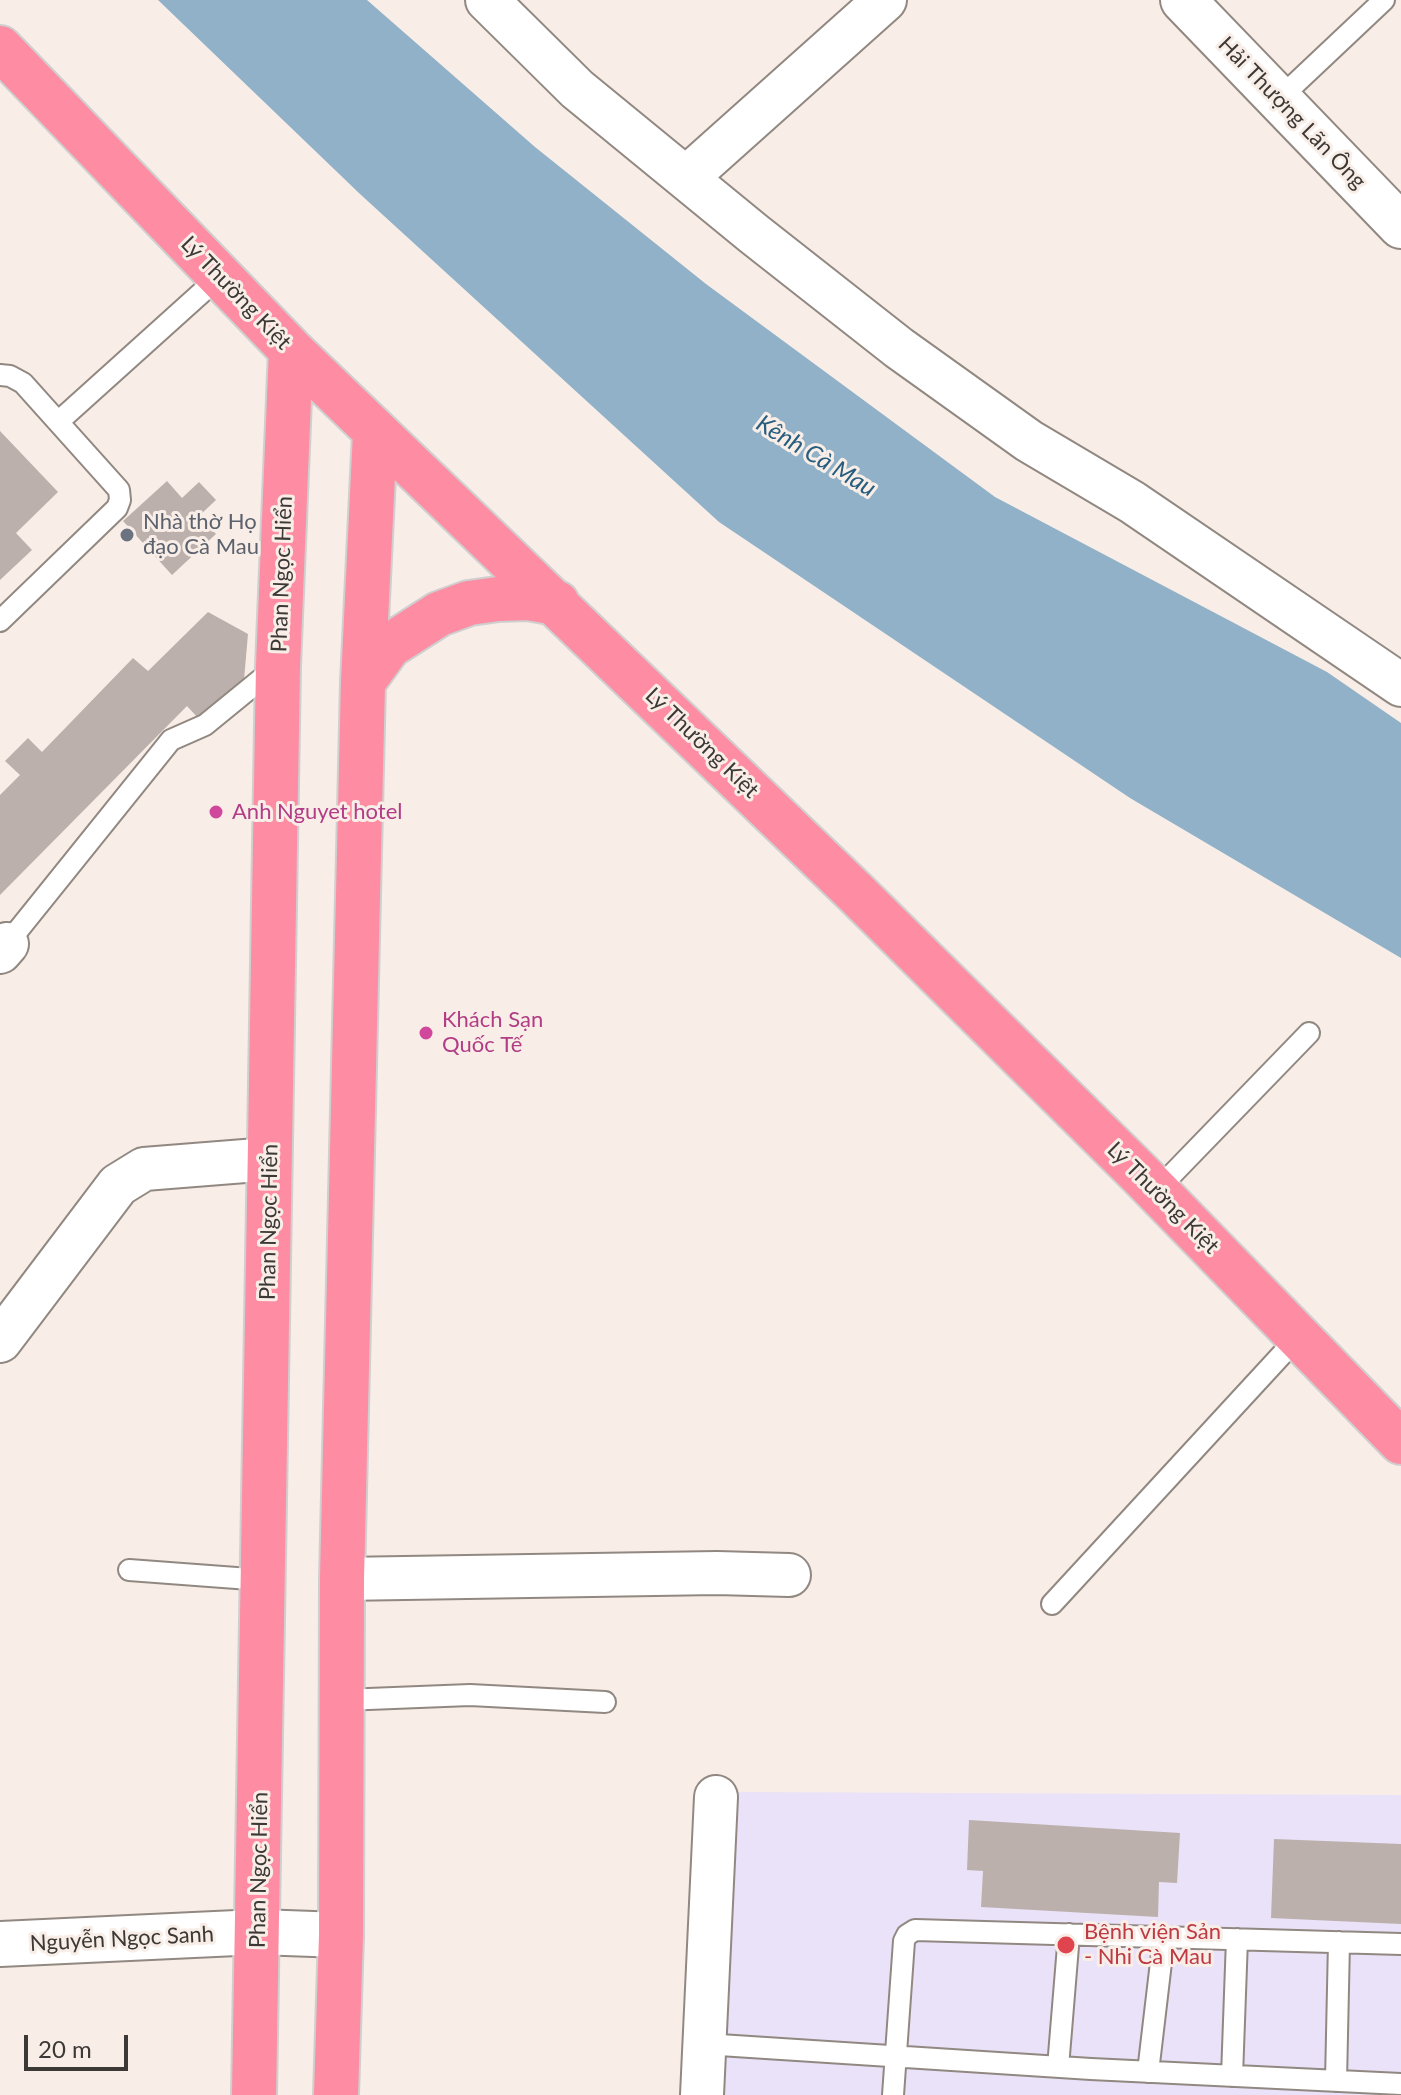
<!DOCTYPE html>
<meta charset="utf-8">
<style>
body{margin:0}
#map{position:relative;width:1401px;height:2095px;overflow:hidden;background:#f8eee7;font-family:Lato,sans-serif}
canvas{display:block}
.scale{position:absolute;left:24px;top:2035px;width:104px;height:36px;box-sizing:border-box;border:4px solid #3c3835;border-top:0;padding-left:10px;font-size:24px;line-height:28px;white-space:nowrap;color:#3c3835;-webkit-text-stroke:6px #f8eee7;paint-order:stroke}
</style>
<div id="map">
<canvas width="1401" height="2095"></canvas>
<div class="scale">20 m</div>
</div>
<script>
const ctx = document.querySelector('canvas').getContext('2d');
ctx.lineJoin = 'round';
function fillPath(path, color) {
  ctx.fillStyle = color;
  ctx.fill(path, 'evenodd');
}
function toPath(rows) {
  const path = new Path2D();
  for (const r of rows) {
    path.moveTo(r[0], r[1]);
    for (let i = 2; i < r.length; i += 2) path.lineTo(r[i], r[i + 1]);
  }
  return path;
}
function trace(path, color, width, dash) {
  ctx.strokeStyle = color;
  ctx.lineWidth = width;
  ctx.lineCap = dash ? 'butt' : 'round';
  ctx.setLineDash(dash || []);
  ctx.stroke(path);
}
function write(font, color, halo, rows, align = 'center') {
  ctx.font = font + ' Lato,sans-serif';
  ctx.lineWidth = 6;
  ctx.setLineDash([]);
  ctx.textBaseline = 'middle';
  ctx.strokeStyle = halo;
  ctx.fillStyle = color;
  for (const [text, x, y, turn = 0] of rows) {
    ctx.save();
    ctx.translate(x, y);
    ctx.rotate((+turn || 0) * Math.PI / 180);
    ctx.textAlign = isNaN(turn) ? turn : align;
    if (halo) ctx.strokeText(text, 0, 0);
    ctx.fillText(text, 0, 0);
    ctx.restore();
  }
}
const medical = toPath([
 [736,1792,1401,1795,1401,2095,725,2095]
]);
const water = toPath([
 [158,0,367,0,535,147,706,284,995,497,1327,672,1401,723,1401,958,1130,798,719,522,360,194]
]);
const building = toPath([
 [0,431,58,492,16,533,32,550,0,580],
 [167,481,182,498,199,482,216,500,199,516,216,534,172,575,123,521],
 [208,612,248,634,244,680,198,718,187,706,0,895,0,795,20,775,5,761,28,738,42,752,133,658,148,671],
 [969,1820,1180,1833,1177,1883,1159,1882,1158,1917,981,1907,983,1871,967,1870],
 [1274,1839,1401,1844,1401,1924,1271,1918]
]);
const service = toPath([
 [1279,99,1384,0],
 [0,375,10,376,23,383,119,490,120,500,117,508,0,621],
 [58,422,219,277],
 [3,939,7,944,171,740,205,725,276,667],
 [1156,1191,1309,1033],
 [129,1570,263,1580],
 [1052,1604,1299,1336],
 [343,1700,470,1695,605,1702],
 [704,2044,1091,2069,1401,2084],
 [1058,2067,1069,1934],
 [1148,2072,1164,1937],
 [1232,2076,1237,1939],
 [1336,2081,1339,1942],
 [893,2095,904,1941,907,1935,915,1930,1401,1944]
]);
const minor = toPath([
 [487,0,577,89,754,234,899,348,1029,441,1132,502,1401,685],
 [686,178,885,0],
 [0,952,7,944],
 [0,1341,118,1185,144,1169,270,1159],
 [342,1579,717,1573,789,1575],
 [702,2095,716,1797]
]);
const tertiary = toPath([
 [1183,0,1401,226],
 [0,1944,258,1932,341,1935]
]);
const trunk = toPath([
 [0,48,291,350,855,892,1140,1174,1401,1442],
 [363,682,389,646,439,614,469,603,498,599,528,598,557,603],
 [254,2095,278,666,291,350],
 [336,2095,341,1935,342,1579,363,682,375,433]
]);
const markers = [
 [127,535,8,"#6b7280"],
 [216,812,8,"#d1479c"],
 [426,1033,8,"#d1479c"],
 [1066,1945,10,"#e0444e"]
];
const streetNames = [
 ["Hải Thượng Lãn Ông",1292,113,46],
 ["Lý Thường Kiệt",236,293,46],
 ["Phan Ngọc Hiển",282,574,-88],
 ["Lý Thường Kiệt",702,743,44],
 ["Lý Thường Kiệt",1163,1198,45],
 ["Phan Ngọc Hiển",269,1222,-89],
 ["Phan Ngọc Hiển",259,1870,-89],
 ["Nguyễn Ngọc Sanh",122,1939,-3]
];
const worshipNames = [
 ["Nhà thờ Họ",143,522],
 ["đạo Cà Mau",143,547]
];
const hotelNames = [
 ["Anh Nguyet hotel",232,812],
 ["Khách Sạn",442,1020],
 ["Quốc Tế",442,1045]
];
const healthNames = [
 ["Bệnh viện Sản",1084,1932],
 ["- Nhi Cà Mau",1084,1957]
];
const waterNames = [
 ["Kênh Cà Mau",816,456,31]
];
fillPath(medical, '#e9e2f8');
fillPath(water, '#90b1c8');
fillPath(building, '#bcb0ac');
trace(service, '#918881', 24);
trace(minor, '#918881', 46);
trace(tertiary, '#918881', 48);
trace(trunk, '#d0cfcf', 48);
trace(service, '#fff', 20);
trace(minor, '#fff', 42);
trace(tertiary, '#fff', 44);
trace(trunk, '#fe8ca2', 44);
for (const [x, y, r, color] of markers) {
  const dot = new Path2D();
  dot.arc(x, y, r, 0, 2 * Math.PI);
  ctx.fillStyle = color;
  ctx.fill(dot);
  trace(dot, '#f8eee7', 3);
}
write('22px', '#3c3835', '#f8eee7', streetNames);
write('22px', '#5b616d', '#f8eee7', worshipNames, 'left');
write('22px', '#b23c85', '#f8eee7', hotelNames, 'left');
write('22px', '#be3a42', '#f8eee7', healthNames, 'left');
write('italic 24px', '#275e7f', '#f8eee7', waterNames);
</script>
